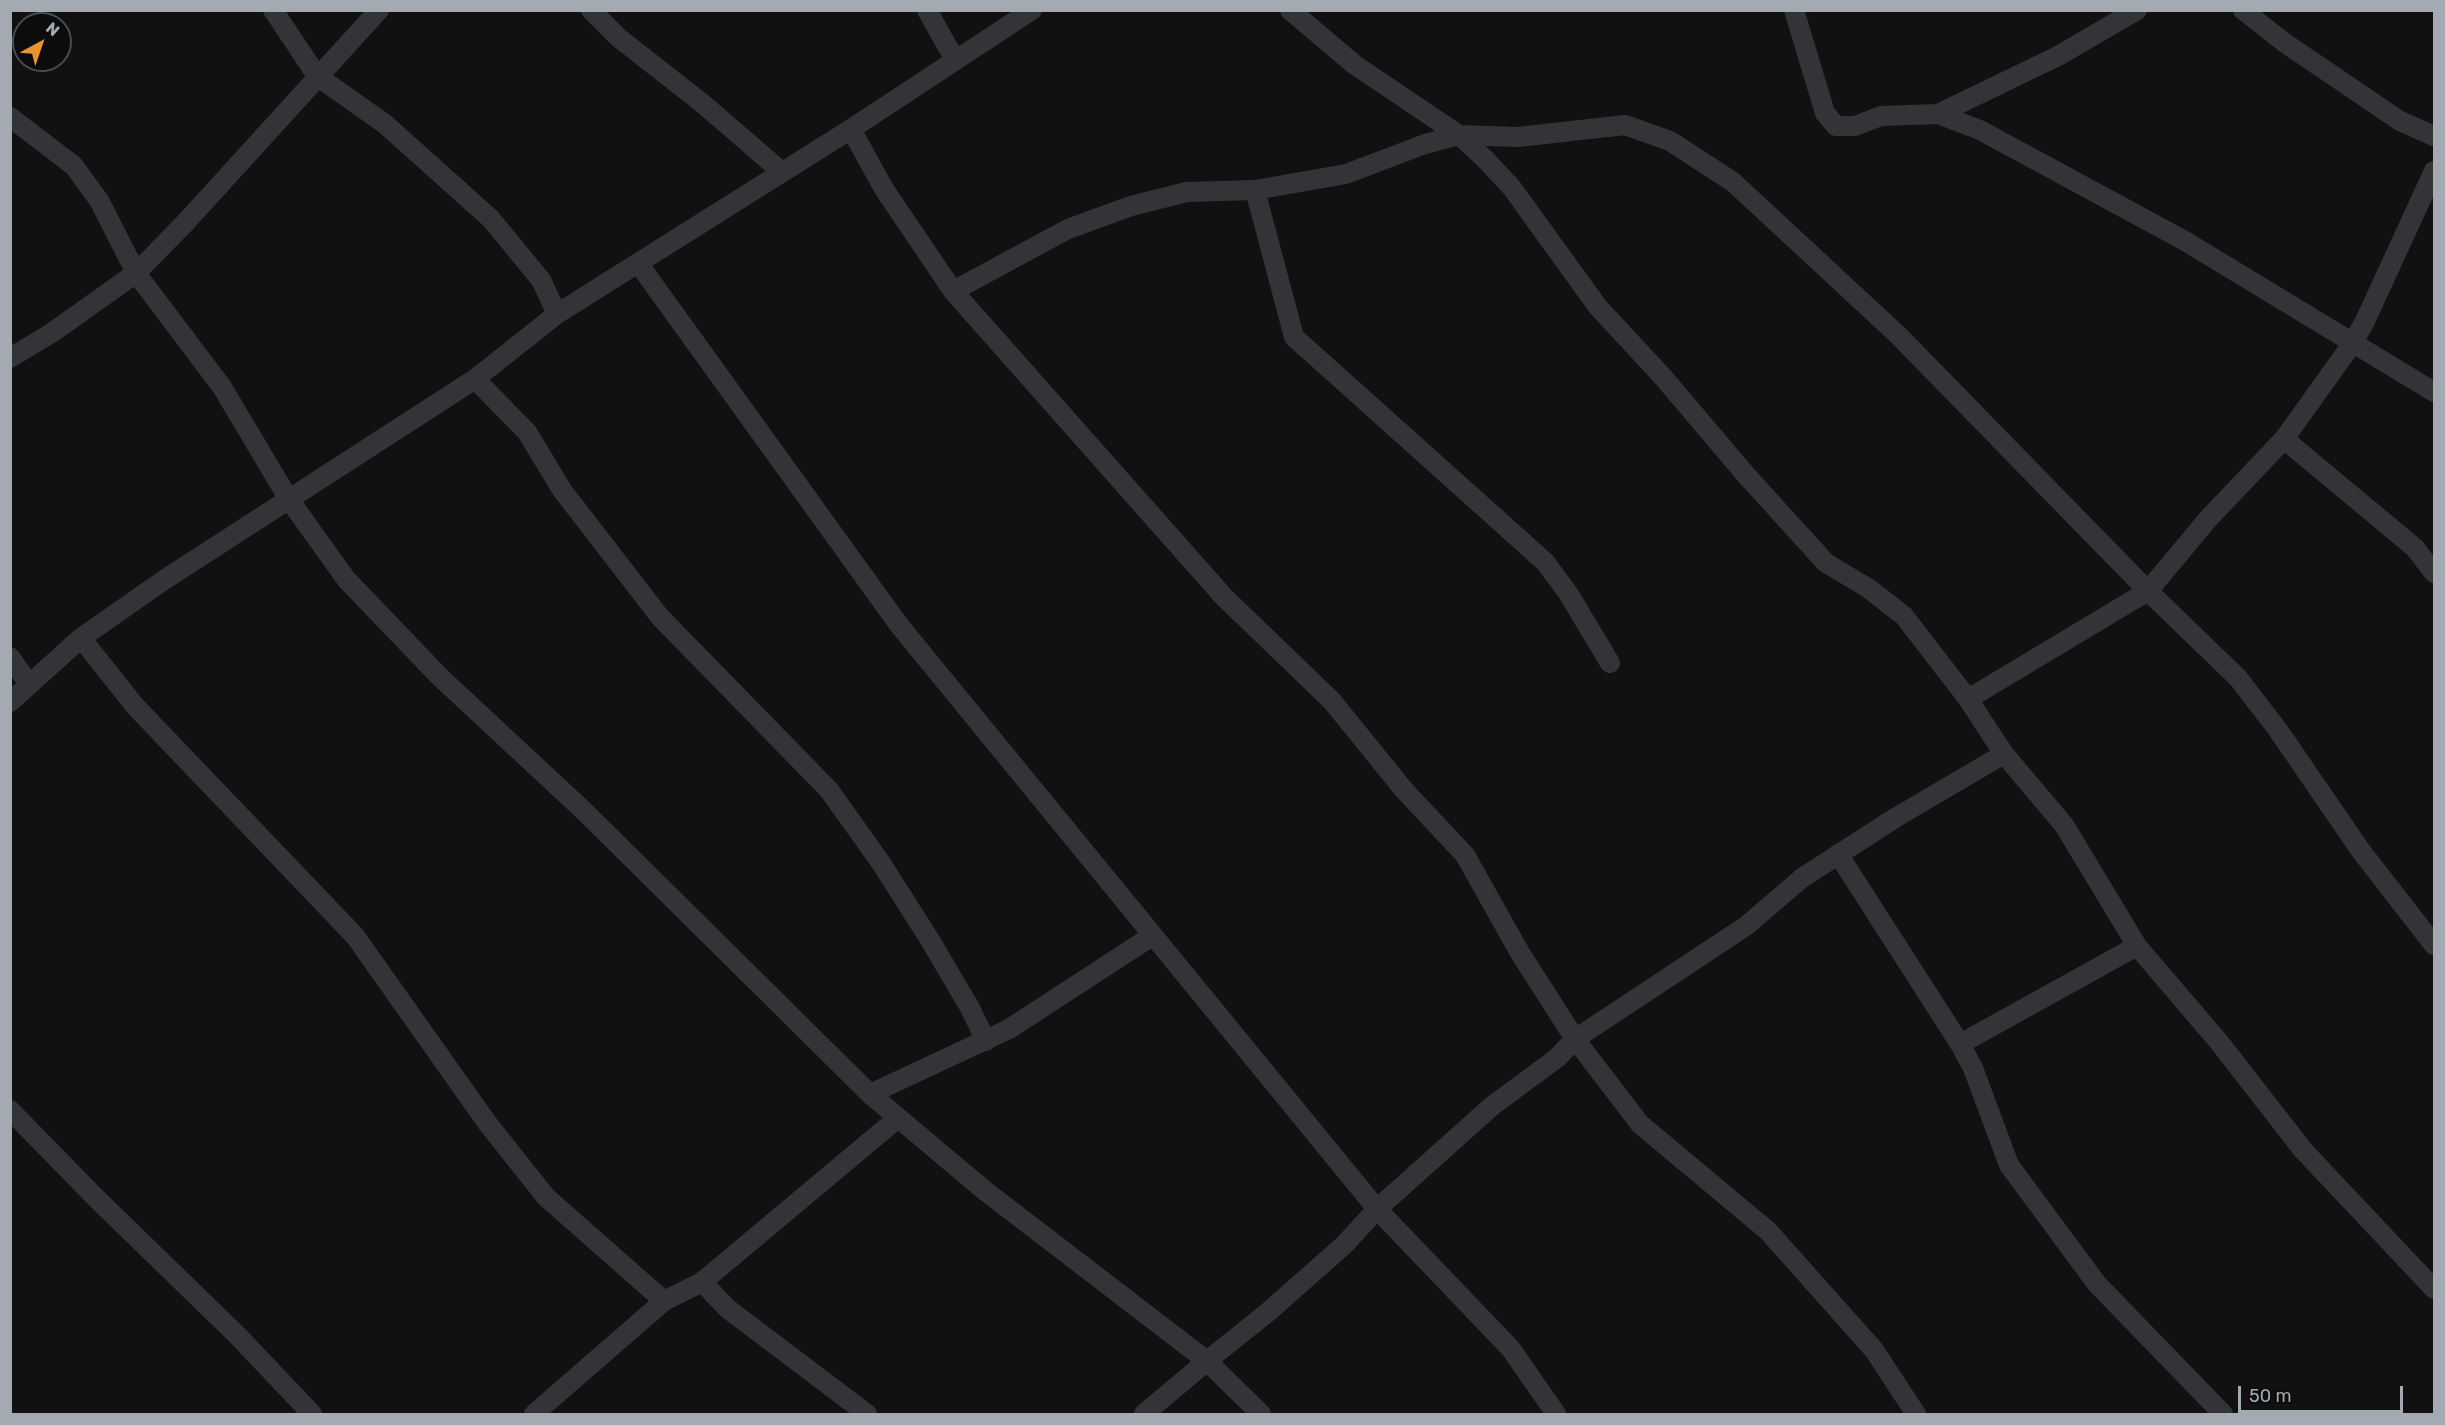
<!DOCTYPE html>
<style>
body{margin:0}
#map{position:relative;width:2445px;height:1425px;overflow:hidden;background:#111112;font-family:Rubik,sans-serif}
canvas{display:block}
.frame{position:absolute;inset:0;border:12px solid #a3aab2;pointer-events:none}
.north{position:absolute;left:12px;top:12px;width:60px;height:60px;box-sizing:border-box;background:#0c0c0d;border:2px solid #484b4f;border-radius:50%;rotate:40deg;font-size:16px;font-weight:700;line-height:24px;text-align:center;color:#a3aab2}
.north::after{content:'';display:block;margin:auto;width:21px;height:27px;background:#ea9131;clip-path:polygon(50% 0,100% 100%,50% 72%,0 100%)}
.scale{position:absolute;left:2238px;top:1386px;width:165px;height:27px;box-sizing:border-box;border:3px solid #a3aab2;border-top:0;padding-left:8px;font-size:18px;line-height:21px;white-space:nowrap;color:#a3aab2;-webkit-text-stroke:4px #0c0c0d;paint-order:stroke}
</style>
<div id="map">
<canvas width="2445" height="1425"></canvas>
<div class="frame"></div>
<div class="north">N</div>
<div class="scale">50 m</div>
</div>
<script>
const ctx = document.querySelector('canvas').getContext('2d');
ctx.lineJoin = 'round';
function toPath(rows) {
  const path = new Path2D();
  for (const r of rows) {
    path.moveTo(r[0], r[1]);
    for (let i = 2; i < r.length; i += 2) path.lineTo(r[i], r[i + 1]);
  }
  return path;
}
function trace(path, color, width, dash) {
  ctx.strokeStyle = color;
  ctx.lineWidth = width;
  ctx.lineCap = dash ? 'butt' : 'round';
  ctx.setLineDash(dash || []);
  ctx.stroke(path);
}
const minor = toPath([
 [273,10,317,76,385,124,491,219,541,280,557,314],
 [591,10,619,38,702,103,782,172],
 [927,10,955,60],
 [1290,10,1355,65,1459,135,1486,160,1512,188,1598,307,1663,377,1746,475,1826,563,1868,588,1904,616,1968,699,2004,754,2064,825,2137,946,2219,1042,2303,1150,2434,1289],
 [1794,10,1825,113,1836,126,1855,126,1881,116,1938,114,1980,130,2185,241,2434,392],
 [2243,10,2285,43,2400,121,2434,136],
 [1938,114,2058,56,2137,10],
 [10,117,74,166,100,202,136,273,222,387,288,498,346,579,439,676,585,812,870,1094,984,1190,1207,1361,1261,1414],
 [851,129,884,189,953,291,1224,597,1332,701,1404,790,1465,855,1520,953,1575,1039,1640,1124,1768,1231,1874,1350,1916,1414],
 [1255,190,1294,337,1545,562,1568,593,1610,663],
 [638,263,899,625,1377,1209,1511,1349,1556,1414],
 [953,291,1068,229,1131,206,1187,192,1255,190,1346,174,1425,144,1459,135,1518,137,1625,125,1670,141,1733,182,1898,335,2148,591,2238,678,2278,730,2361,851,2434,945],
 [10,358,53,332,136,273,185,223,379,10],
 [475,379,527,432,562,490,660,617,829,790,881,863,930,940,970,1008,986,1041],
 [2284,439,2415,548,2434,573],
 [81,638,135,706,355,936,488,1124,546,1197,664,1301],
 [10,657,29,684],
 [1968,699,2148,591,2208,519,2284,439,2352,344,2365,321,2434,171],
 [10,702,81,638,164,580,475,379,557,314,851,129,1032,10],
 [1838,854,1960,1044,1973,1068,2009,1165,2097,1284,2223,1414],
 [1960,1044,2137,946],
 [870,1094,1009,1029,1152,936],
 [10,1110,96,1198,238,1336,312,1414],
 [702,1282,728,1309,867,1414],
 [534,1414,664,1301,702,1282,898,1118],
 [1144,1414,1207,1361,1267,1313,1344,1245,1377,1209,1492,1106,1557,1058,1575,1039,1746,926,1802,878,1895,818,2004,754]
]);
trace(minor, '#323437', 20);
</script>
